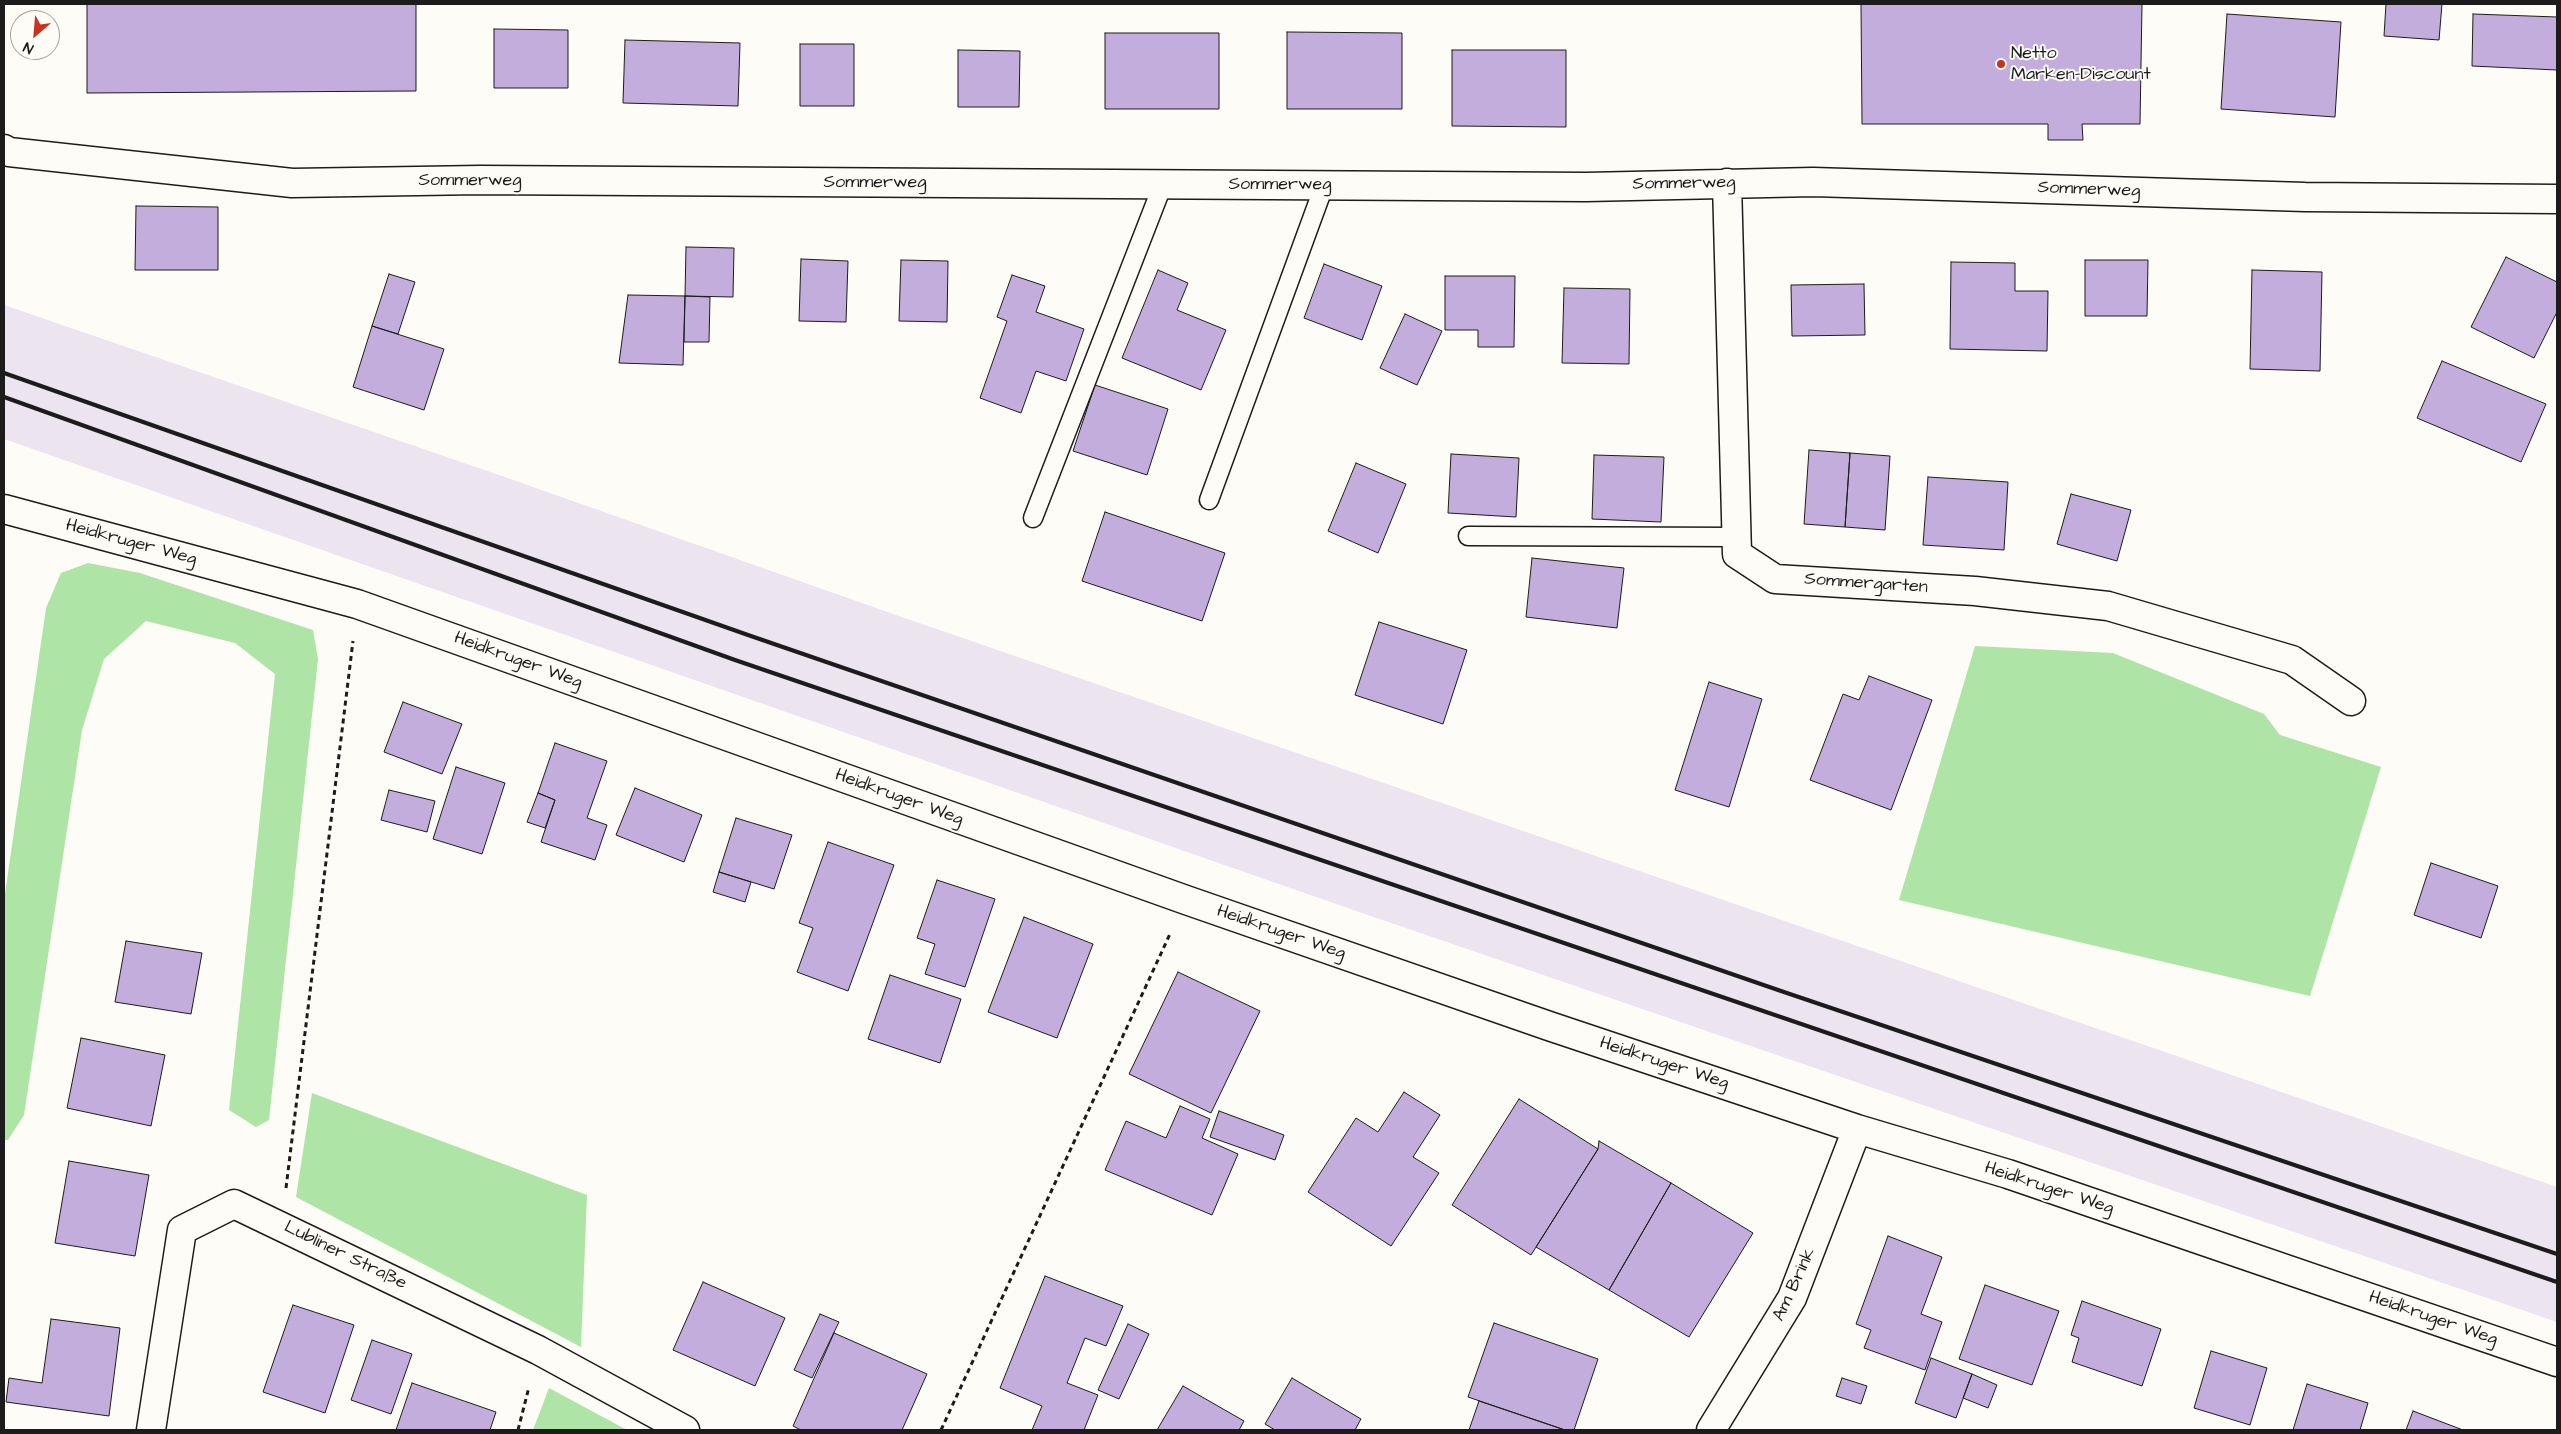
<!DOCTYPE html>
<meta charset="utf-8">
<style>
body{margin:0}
#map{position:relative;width:2561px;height:1434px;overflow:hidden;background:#fdfcf7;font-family:"Architects Daughter",sans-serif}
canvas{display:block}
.frame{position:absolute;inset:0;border:5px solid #1c1c1c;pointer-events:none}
.north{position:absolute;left:10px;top:10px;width:50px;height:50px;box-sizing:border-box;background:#fdfcf7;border:1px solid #a3a29f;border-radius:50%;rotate:207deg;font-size:14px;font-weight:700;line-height:20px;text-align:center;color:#1c1c1c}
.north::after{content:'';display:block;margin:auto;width:18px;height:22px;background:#c8321e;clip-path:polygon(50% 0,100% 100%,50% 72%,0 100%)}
</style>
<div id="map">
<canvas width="2561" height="1434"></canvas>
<div class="frame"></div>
<div class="north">N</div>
</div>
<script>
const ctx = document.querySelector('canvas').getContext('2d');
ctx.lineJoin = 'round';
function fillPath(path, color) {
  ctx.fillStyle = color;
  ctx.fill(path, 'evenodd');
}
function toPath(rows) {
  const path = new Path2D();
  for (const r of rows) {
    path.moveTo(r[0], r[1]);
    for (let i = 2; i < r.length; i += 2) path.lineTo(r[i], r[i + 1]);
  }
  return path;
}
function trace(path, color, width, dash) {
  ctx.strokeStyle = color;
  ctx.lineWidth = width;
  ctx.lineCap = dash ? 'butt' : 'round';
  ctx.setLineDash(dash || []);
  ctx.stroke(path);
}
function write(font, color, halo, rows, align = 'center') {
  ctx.font = font + ' "Architects Daughter",sans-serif';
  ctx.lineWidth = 4;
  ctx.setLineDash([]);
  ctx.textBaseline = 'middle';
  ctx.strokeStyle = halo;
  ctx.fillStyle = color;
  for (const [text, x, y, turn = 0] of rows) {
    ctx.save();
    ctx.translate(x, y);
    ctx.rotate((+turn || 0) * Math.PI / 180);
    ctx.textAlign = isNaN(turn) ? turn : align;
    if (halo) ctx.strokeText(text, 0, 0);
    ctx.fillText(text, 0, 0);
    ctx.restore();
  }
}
const built = toPath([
 [4,305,499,475,896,615,2557,1187,2557,1322,1362,913,4,439]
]);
const green = toPath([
 [88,563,140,573,313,630,318,659,269,1120,256,1127,229,1110,275,674,235,643,146,621,104,659,82,730,24,1115,8,1140,4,1140,4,901,46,608,61,573],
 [1975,646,2113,653,2264,714,2280,735,2381,767,2310,996,1899,900],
 [312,1093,587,1195,581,1347,296,1197],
 [549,1388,627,1430,533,1430]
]);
const building = toPath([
 [87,4,416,4,416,91,87,93,87,4],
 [1861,4,2142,4,2140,124,2082,124,2083,140,2048,140,2048,124,1862,124,1861,4],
 [2386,4,2442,4,2439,40,2384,36,2386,4],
 [2227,14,2341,22,2335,117,2221,109,2227,14],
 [2473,14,2557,17,2557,70,2472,66,2473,14],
 [494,29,568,30,568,88,494,88,494,29],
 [1287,32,1402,33,1402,109,1287,109,1287,32],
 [1105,33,1219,33,1219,109,1105,109,1105,33],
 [625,40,740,43,738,106,623,103,625,40],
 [800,44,854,44,854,106,800,106,800,44],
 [958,50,1020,51,1019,107,958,107,958,50],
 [1452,50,1566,50,1566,127,1452,126,1452,50],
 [136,206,218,207,218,270,135,270,136,206],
 [686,247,734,248,733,297,685,296,686,247],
 [2506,257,2557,282,2557,312,2534,358,2471,327,2506,257],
 [801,259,848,261,846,322,799,321,801,259],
 [901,260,948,261,947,322,899,321,901,260],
 [2085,260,2148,260,2147,316,2085,316,2085,260],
 [1951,262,2015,263,2015,291,2048,291,2047,351,1950,349,1951,262],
 [1324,264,1382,286,1362,340,1304,318,1324,264],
 [1158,270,1188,283,1177,310,1226,330,1201,390,1122,358,1158,270],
 [2252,270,2322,272,2320,371,2250,369,2252,270],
 [389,274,415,282,398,334,372,326,389,274],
 [1012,275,1045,286,1036,312,1084,329,1066,381,1036,371,1021,413,980,398,1007,321,997,317,1012,275],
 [1445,276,1515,276,1514,347,1478,347,1478,330,1445,330,1445,276],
 [1864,284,1865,335,1792,336,1791,285,1864,284],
 [1564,288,1630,289,1629,364,1562,363,1564,288],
 [628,295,685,296,683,365,619,363,628,295],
 [685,296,710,297,709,342,684,342,685,296],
 [1405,314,1442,331,1417,385,1380,368,1405,314],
 [372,326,444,349,424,410,353,387,372,326],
 [2442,361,2546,404,2521,462,2417,418,2442,361],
 [1095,385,1168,409,1147,475,1073,451,1095,385],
 [1809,450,1850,453,1845,527,1804,524,1809,450],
 [1850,453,1890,456,1885,530,1845,527,1850,453],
 [1451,454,1519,458,1516,517,1448,513,1451,454],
 [1594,455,1664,457,1661,522,1592,519,1594,455],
 [1356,463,1406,484,1378,553,1328,531,1356,463],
 [1928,477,2008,482,2004,550,1923,545,1928,477],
 [2071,494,2131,510,2117,561,2057,544,2071,494],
 [1105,512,1225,553,1202,621,1082,581,1105,512],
 [1532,558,1624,568,1617,628,1526,617,1532,558],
 [1379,622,1467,650,1443,724,1355,695,1379,622],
 [1869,676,1932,700,1891,810,1810,780,1843,694,1859,700,1869,676],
 [1709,682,1762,699,1729,807,1675,790,1709,682],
 [403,702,462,724,442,774,384,752,403,702],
 [555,743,607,761,587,818,607,825,595,860,541,842,555,800,538,793,555,743],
 [456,767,505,783,482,854,433,839,456,767],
 [635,788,702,815,684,862,616,835,635,788],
 [389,790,435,801,427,832,381,820,389,790],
 [538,793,555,800,545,828,527,822,538,793],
 [736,818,792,835,774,889,719,872,736,818],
 [828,842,894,865,848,991,797,972,813,928,799,923,828,842],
 [2431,863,2498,886,2481,938,2414,915,2431,863],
 [719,872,751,882,745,902,713,892,719,872],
 [937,880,995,899,965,987,925,974,935,944,917,938,937,880],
 [1024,917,1093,944,1057,1038,988,1012,1024,917],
 [126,941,202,953,191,1014,115,1002,126,941],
 [1178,972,1260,1011,1211,1113,1129,1074,1178,972],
 [890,975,961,999,940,1063,868,1039,890,975],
 [81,1038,165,1055,151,1126,67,1108,81,1038],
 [1404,1092,1440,1115,1413,1157,1439,1173,1391,1246,1308,1192,1356,1118,1378,1132,1404,1092],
 [1519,1099,1598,1149,1531,1255,1452,1205,1519,1099],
 [1180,1106,1210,1119,1202,1138,1238,1154,1212,1215,1105,1170,1126,1121,1166,1138,1180,1106],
 [1219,1111,1284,1135,1275,1160,1210,1137,1219,1111],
 [1599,1141,1671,1183,1609,1290,1536,1247,1598,1149,1599,1141],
 [69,1161,149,1175,135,1256,55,1243,69,1161],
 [1671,1183,1753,1233,1689,1337,1609,1290,1671,1183],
 [1888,1236,1942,1257,1921,1314,1942,1322,1925,1370,1864,1348,1871,1330,1856,1324,1888,1236],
 [1045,1276,1123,1306,1106,1346,1085,1338,1067,1383,1098,1395,1084,1430,1032,1430,1042,1406,1000,1388,1045,1276],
 [703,1282,785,1318,755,1386,673,1350,703,1282],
 [1985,1285,2059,1311,2032,1385,1959,1359,1985,1285],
 [2082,1301,2161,1329,2142,1386,2072,1362,2079,1338,2071,1335,2082,1301],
 [293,1305,354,1325,325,1413,263,1392,293,1305],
 [820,1314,839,1322,812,1378,794,1370,820,1314],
 [51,1319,120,1328,109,1416,6,1402,9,1378,42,1383,51,1319],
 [1494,1323,1598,1359,1574,1430,1565,1430,1468,1397,1494,1323],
 [1128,1324,1149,1334,1119,1399,1098,1390,1128,1324],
 [834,1333,927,1374,902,1430,801,1430,793,1426,834,1333],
 [372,1340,412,1354,391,1414,351,1400,372,1340],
 [2211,1351,2267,1368,2250,1425,2194,1408,2211,1351],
 [1931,1358,1972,1374,1956,1418,1915,1403,1931,1358],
 [1972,1374,1997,1385,1988,1408,1963,1398,1972,1374],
 [1292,1378,1361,1419,1355,1430,1275,1430,1265,1424,1292,1378],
 [1842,1378,1867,1386,1861,1404,1836,1396,1842,1378],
 [412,1383,496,1412,490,1430,396,1430,412,1383],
 [2307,1384,2368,1403,2360,1430,2293,1430,2307,1384],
 [1183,1386,1244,1421,1239,1430,1157,1430,1183,1386],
 [1479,1401,1565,1430,1469,1430,1479,1401],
 [2413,1411,2463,1430,2406,1430,2413,1411]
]);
const path = toPath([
 [286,1188,353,641],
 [518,1430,529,1387],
 [941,1430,1170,934]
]);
const service = toPath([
 [1209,500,1324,186],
 [1033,518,1163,184],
 [1468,536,1736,537]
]);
const minor = toPath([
 [4,149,9,152,292,183,480,180,1586,187,1813,182,2305,197,2557,199],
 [1727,183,1737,554,1775,579,1975,591,2108,606,2292,660,2351,701],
 [4,509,357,604,1186,900,1549,1026,1857,1129,2008,1174,2557,1362],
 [151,1430,182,1230,234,1204,538,1350,685,1430],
 [1711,1430,1792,1298,1857,1129]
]);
const rail = toPath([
 [4,373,748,635,1781,991,2557,1254],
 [4,397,735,660,2557,1282]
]);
const markers = [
 [2001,64,5,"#c8321e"]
];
const poiNames = [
 ["Netto",2011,54],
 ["Marken-Discount",2011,75]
];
const streetNames = [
 ["Sommerweg",470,181],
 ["Sommerweg",875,183],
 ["Sommerweg",1684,184,-1],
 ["Sommerweg",1280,185],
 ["Sommerweg",2089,190,2],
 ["Heidkruger Weg",131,543,15],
 ["Sommergarten",1866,584,4],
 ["Heidkruger Weg",518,661,20],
 ["Heidkruger Weg",899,798,20],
 ["Heidkruger Weg",1281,933,19],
 ["Heidkruger Weg",1664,1064,18],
 ["Heidkruger Weg",2049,1189,18],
 ["Lubliner Straße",345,1256,26],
 ["Am Brink",1795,1285,-65],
 ["Heidkruger Weg",2433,1319,19]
];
fillPath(built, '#ece4ef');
fillPath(green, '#aee4a6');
fillPath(building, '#c3addc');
trace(building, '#1c1c1c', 1);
trace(service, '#1c1c1c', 21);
trace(minor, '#1c1c1c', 31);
trace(path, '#1c1c1c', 3, [5, 4]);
trace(service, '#fdfcf7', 18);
trace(minor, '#fdfcf7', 28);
trace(rail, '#1c1c1c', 4);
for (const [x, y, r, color] of markers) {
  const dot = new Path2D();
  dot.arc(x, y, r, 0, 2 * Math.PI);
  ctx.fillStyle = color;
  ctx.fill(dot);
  trace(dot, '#fdfcf7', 2);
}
write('18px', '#1c1c1c', '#fdfcf7', poiNames, 'left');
write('18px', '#1c1c1c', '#fdfcf7', streetNames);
</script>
